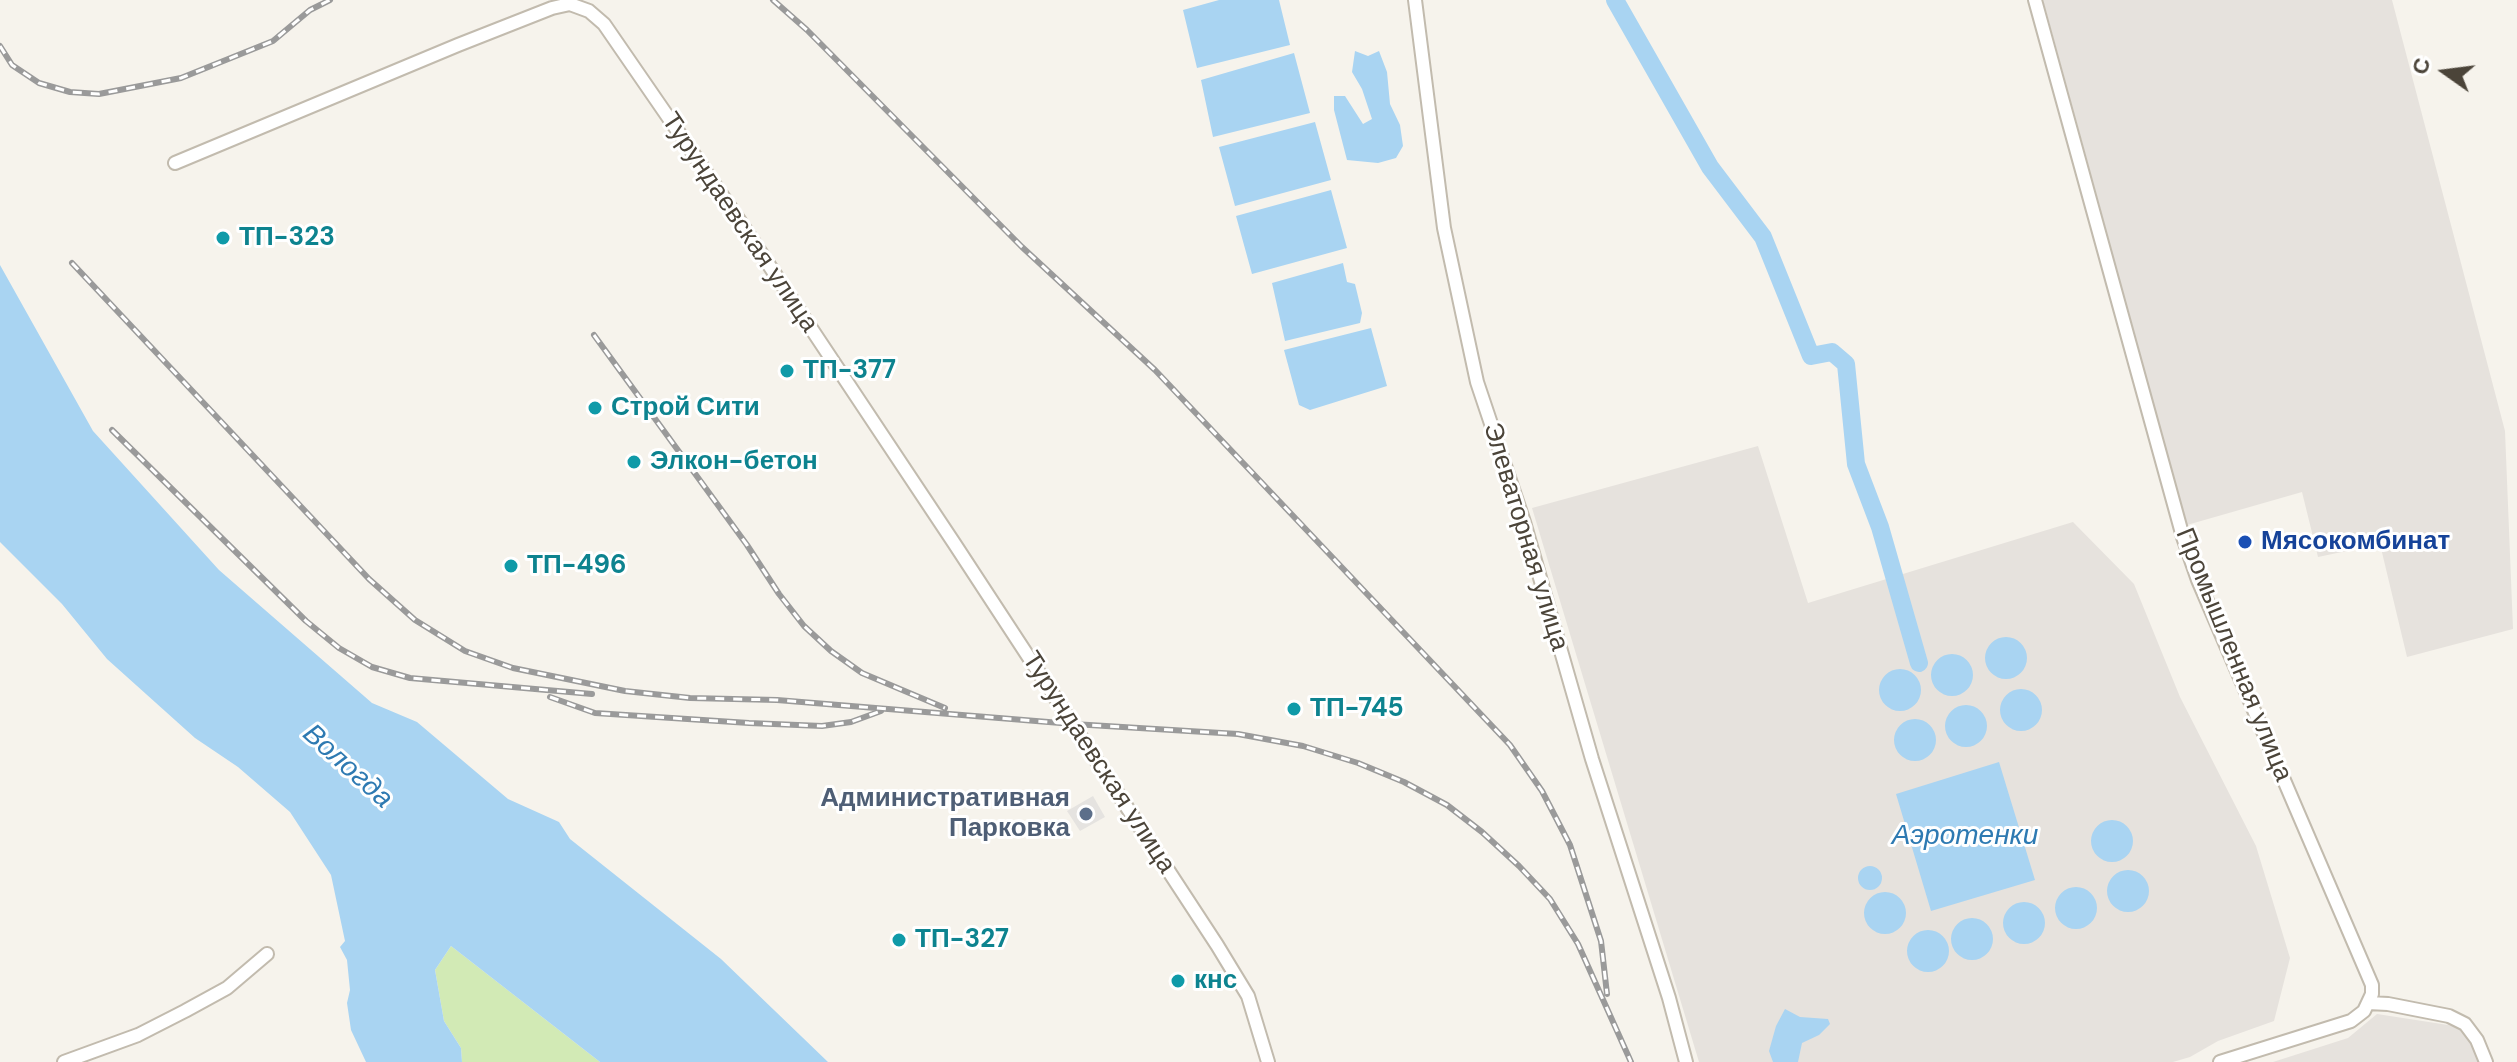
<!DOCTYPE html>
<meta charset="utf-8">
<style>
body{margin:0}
#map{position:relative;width:2517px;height:1062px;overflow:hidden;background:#f6f3ec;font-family:"DM Sans",sans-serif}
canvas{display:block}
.north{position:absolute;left:2405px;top:32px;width:80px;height:80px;-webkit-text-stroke:6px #fff;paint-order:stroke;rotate:284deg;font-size:22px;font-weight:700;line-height:32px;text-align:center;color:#4b4439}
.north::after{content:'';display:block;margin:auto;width:28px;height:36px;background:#4b4439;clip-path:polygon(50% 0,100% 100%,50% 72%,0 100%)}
</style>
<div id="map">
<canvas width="2517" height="1062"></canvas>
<div class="north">С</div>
</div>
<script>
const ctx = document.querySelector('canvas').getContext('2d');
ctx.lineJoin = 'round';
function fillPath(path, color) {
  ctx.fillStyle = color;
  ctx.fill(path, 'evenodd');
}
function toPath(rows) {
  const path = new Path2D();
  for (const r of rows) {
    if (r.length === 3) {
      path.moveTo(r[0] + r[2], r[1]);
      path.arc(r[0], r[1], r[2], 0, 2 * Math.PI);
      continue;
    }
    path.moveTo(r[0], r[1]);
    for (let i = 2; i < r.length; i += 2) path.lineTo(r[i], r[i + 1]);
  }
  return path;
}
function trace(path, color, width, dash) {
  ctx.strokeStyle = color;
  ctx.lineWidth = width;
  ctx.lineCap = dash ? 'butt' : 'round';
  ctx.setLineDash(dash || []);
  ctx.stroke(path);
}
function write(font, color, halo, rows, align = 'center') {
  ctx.font = font + ' "DM Sans",sans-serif';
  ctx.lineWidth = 6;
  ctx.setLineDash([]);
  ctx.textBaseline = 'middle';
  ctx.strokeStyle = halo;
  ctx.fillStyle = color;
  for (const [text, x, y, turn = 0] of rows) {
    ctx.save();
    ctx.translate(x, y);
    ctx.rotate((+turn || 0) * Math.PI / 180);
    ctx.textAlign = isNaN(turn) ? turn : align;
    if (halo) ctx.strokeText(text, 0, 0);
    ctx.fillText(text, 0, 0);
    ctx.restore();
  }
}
const industrial = toPath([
 [2043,0,2392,0,2505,431,2513,629,2407,657,2380,544,2318,557,2302,492,2187,525],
 [1758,446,1808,603,2073,522,2134,584,2180,697,2256,846,2290,958,2274,1021,2218,1041,2190,1057,2173,1062,1699,1062,1532,508],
 [2377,1014,2474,1029,2491,1062,2273,1062,2348,1038]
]);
const green = toPath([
 [451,946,600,1062,462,1062,461,1048,444,1021,435,970]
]);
const parking = toPath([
 [1093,796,1105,817,1080,831,1067,811]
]);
const water = toPath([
 [1219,0,1279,0,1290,45,1197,68,1183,10],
 [1355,51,1368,56,1379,51,1387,72,1390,104,1400,125,1403,146,1396,158,1378,163,1347,160,1334,110,1334,96,1345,96,1363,124,1372,119,1362,89,1352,72],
 [1294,53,1310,113,1213,137,1201,80],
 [1315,122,1331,180,1235,206,1219,147],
 [1331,190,1347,248,1252,274,1236,216],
 [1343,263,1347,282,1355,284,1362,313,1360,323,1285,341,1272,283],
 [0,265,93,431,219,570,372,703,417,722,508,799,559,822,570,839,721,959,828,1062,600,1062,451,946,435,970,444,1021,461,1048,462,1062,366,1062,351,1030,347,1003,350,990,347,960,340,947,345,941,331,875,290,812,238,767,195,738,107,659,62,604,0,542],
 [1371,328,1387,386,1310,410,1299,405,1284,350],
 [2006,658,21],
 [1952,675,21],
 [1900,690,21],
 [2021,710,21],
 [1966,726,21],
 [1915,740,21],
 [1999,762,2035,880,1931,911,1896,794],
 [2112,841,21],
 [1870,878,12],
 [2128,891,21],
 [2076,908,21],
 [1885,913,21],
 [2024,923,21],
 [1972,939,21],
 [1928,951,21],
 [1785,1009,1800,1017,1828,1019,1830,1024,1819,1035,1802,1043,1798,1062,1773,1062,1769,1051,1776,1026]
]);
const river = toPath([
 [1615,0,1710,167,1763,237,1811,356,1832,352,1846,364,1856,464,1880,527,1919,663]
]);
const minor = toPath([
 [1415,0,1444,228,1477,382,1524,522,1592,759,1669,998,1686,1062],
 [2035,0,2183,537,2198,580,2372,985,2372,994,2364,1011,2351,1021,2220,1062],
 [175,163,458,45,552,8,570,4,589,11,604,24,739,220,954,543,1217,945,1248,996,1268,1062],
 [2368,1003,2388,1004,2449,1016,2465,1024,2477,1040,2486,1062],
 [64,1062,138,1035,185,1011,227,988,267,954]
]);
const rail = toPath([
 [773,0,807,30,1022,247,1155,370,1510,745,1542,791,1570,845,1601,941,1607,994],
 [0,46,12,65,39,83,70,92,99,94,181,78,273,41,310,10,330,0],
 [72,263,369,579,415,620,465,651,513,668,625,691,690,698,777,700,1073,724,1238,734,1303,746,1358,763,1404,782,1447,805,1482,832,1519,866,1550,899,1578,944,1631,1062],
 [594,335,747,545,779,594,804,626,831,651,862,673,945,708],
 [112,430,306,621,339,648,372,667,410,678,592,694],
 [550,697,595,713,749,723,822,726,851,722,881,711]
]);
const markers = [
 [223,238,8,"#0f9aa8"],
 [787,371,8,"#0f9aa8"],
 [595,408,8,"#0f9aa8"],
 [634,462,8,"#0f9aa8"],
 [2245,542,8,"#1a4fb4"],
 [511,566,8,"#0f9aa8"],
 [1294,709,8,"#0f9aa8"],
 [1086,814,8,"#5c6f8a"],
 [899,940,8,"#0f9aa8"],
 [1178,981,8,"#0f9aa8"]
];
const streetNames = [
 ["Турундаевская улица",739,223,56],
 ["Элеваторная улица",1525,537,73],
 ["Промышленная улица",2233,655,68],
 ["Турундаевская улица",1098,763,57]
];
const cultureNames = [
 ["ТП-323",239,238],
 ["ТП-377",803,371],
 ["Строй Сити",611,408],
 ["Элкон-бетон",650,462],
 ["ТП-496",527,566],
 ["ТП-745",1310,709],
 ["ТП-327",915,940],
 ["кнс",1194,981]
];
const transitNames = [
 ["Мясокомбинат",2261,542]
];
const serviceNames = [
 ["Административная",1070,799],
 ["Парковка",1070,829]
];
const waterNames = [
 ["Вологда",347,767,42],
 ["Аэротенки",1965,837]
];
fillPath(industrial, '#e6e2dd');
fillPath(green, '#d2eab5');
fillPath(parking, '#e5e3e0');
fillPath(water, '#a9d4f2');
trace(river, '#a9d4f2', 18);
trace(minor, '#c2bbae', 16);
trace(minor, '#fff', 12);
trace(rail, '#9a9a9a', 6);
trace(rail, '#fff', 3, [9]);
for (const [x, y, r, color] of markers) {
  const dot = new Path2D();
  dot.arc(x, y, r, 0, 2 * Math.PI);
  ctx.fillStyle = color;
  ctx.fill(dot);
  trace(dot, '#fff', 3);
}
write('26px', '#4b4439', '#fff', streetNames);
write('bold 26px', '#0d838f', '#fff', cultureNames, 'left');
write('bold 26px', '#164399', '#fff', transitNames, 'left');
write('bold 26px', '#4e5e75', '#fff', serviceNames, 'right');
write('italic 28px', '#2e7ab2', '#fff', waterNames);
</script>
